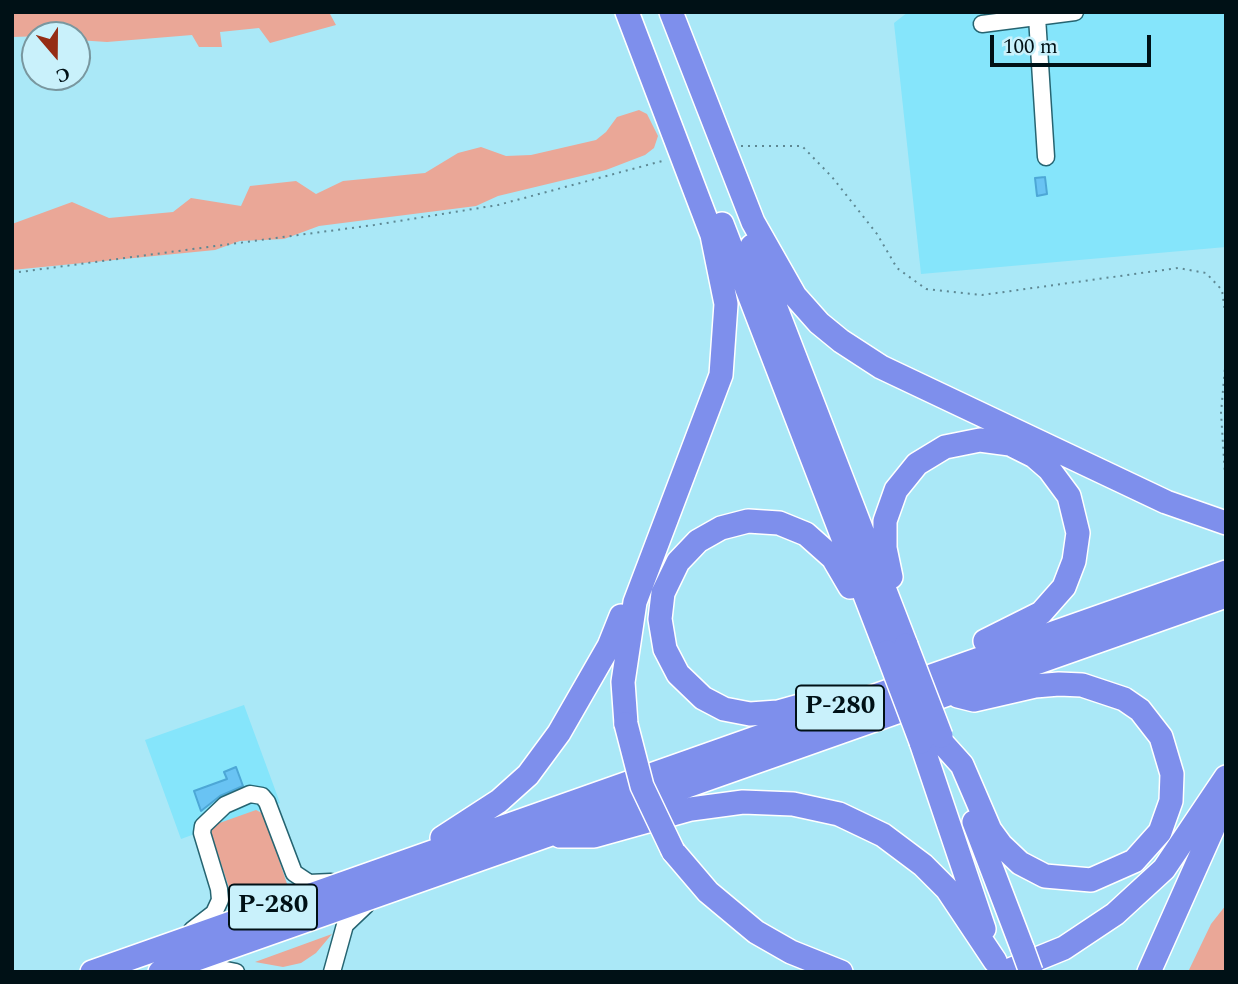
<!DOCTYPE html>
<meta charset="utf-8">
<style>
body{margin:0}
#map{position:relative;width:1238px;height:984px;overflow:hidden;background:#aae8f7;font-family:Spectral,serif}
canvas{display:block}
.frame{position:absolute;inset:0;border:14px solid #001116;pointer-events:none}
.north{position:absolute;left:21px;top:21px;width:70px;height:70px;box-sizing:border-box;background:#c9f1fb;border:2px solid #79979f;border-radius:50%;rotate:160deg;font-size:19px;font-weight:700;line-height:28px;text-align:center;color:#001116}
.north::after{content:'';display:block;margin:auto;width:24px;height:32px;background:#952d15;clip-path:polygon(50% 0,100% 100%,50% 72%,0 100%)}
.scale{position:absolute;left:990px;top:35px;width:161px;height:32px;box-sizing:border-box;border:4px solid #001116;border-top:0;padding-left:9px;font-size:21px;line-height:24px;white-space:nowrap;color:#001116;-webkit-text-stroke:5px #c9f1fb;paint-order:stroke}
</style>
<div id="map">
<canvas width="1238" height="984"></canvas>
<div class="frame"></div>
<div class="north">С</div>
<div class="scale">100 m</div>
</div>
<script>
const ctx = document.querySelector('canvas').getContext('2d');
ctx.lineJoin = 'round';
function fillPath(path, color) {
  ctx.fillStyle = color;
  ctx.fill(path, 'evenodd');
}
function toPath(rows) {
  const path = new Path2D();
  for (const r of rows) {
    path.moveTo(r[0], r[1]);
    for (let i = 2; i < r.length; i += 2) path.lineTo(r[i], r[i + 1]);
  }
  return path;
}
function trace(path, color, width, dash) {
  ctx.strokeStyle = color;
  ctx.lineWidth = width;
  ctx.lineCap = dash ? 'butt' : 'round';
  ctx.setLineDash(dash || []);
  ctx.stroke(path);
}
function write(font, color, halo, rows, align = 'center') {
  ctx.font = font + ' Spectral,serif';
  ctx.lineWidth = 5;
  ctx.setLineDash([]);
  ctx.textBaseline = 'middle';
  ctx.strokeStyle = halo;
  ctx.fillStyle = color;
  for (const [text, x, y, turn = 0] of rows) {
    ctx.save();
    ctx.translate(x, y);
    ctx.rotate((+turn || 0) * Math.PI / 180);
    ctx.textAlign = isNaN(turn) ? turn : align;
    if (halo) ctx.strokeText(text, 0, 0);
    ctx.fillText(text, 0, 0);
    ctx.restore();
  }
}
const built = toPath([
 [908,12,1226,12,1226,247,921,274,894,23],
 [244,705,280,803,181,839,145,740]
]);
const green = toPath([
 [12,12,332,12,330,14,336,25,270,43,259,28,220,32,222,47,199,47,192,35,107,42,77,40,77,35,12,37],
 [639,110,647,114,658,136,654,148,645,155,606,170,498,196,476,206,319,226,284,239,240,241,215,250,12,270,12,224,72,202,109,218,173,212,191,198,241,206,250,186,296,181,316,194,343,181,425,173,458,153,481,147,506,156,531,155,596,140,606,132,617,117],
 [256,810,264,814,288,887,240,907,234,903,210,830,211,826],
 [1226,905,1226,972,1188,972,1211,924],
 [332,934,316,953,301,963,283,967,255,962]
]);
const building = toPath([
 [1045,177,1047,194,1037,196,1035,178,1045,177],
 [236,767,243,786,220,796,201,811,194,791,227,779,224,772,236,767]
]);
const path = toPath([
 [741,146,802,146,832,177,877,234,897,268,926,289,982,295,1178,268,1206,273,1222,290,1226,319],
 [12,273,374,225,498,205,666,160],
 [1226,356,1221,413,1226,491]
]);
const minor = toPath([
 [1037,17,1046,157],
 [982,24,1075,12],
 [192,930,214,913,220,900,219,889,202,833,203,826,225,805,250,794,262,796,267,802,294,873,309,883,331,882],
 [205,972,221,969,236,972],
 [332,972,345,925,366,905]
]);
const highway = toPath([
 [671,12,753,222,795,296,819,323,841,341,881,367,1166,502,1226,523],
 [722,224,887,652],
 [752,246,906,645],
 [891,577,885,548,885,521,896,490,917,464,945,447,980,440,1010,444,1034,456,1049,469,1069,496,1078,533,1074,561,1064,587,1041,613,985,641],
 [810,703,778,712,750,714,724,709,703,698,678,674,665,649,660,619,663,593,678,562,698,541,721,528,748,521,779,523,806,534,833,558,850,587],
 [626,724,623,682,635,602,721,375,726,304,712,235,627,12],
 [921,742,984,929],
 [944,745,962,765,990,830,1001,845,1020,863,1045,876,1091,880,1134,861,1160,832,1171,801,1172,774,1161,737,1140,710,1124,699,1082,685,1059,684,1035,686,974,700,958,696],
 [974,822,1023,950],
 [560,836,594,836,691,809,743,802,793,804,839,814,883,835,923,865,947,889,995,961],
 [442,838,499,801,528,775,559,733,609,646,621,616],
 [673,851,708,892,756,932,791,952,841,972],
 [92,972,1226,572],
 [160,972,1226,596],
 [1005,972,1064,948,1115,914,1164,869,1226,777],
 [1149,972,1226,799]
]);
const highwayBridge = toPath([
 [906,645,941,736],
 [887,652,921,742],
 [626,724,642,786,673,851],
 [1023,950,1031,972]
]);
const shields = [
 [840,708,88],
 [273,907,88]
];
const shieldNames = [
 ["Р-280",840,708],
 ["Р-280",273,907]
];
fillPath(built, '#85e5fb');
fillPath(green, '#eaa797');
fillPath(building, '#69c3f3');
trace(building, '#4da7d6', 2);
trace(minor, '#266471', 19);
trace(highway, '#fff', 26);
trace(path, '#5e8893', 2, [2, 5]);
trace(minor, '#fff', 16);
trace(highway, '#7e8fec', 23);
trace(highwayBridge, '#fff', 26, []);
trace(highwayBridge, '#7e8fec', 23);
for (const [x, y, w] of shields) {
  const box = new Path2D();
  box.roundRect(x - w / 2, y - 22.5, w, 45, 5);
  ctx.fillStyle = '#c9f1fb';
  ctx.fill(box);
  trace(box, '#001116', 2);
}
write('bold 26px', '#001116', null, shieldNames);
</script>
